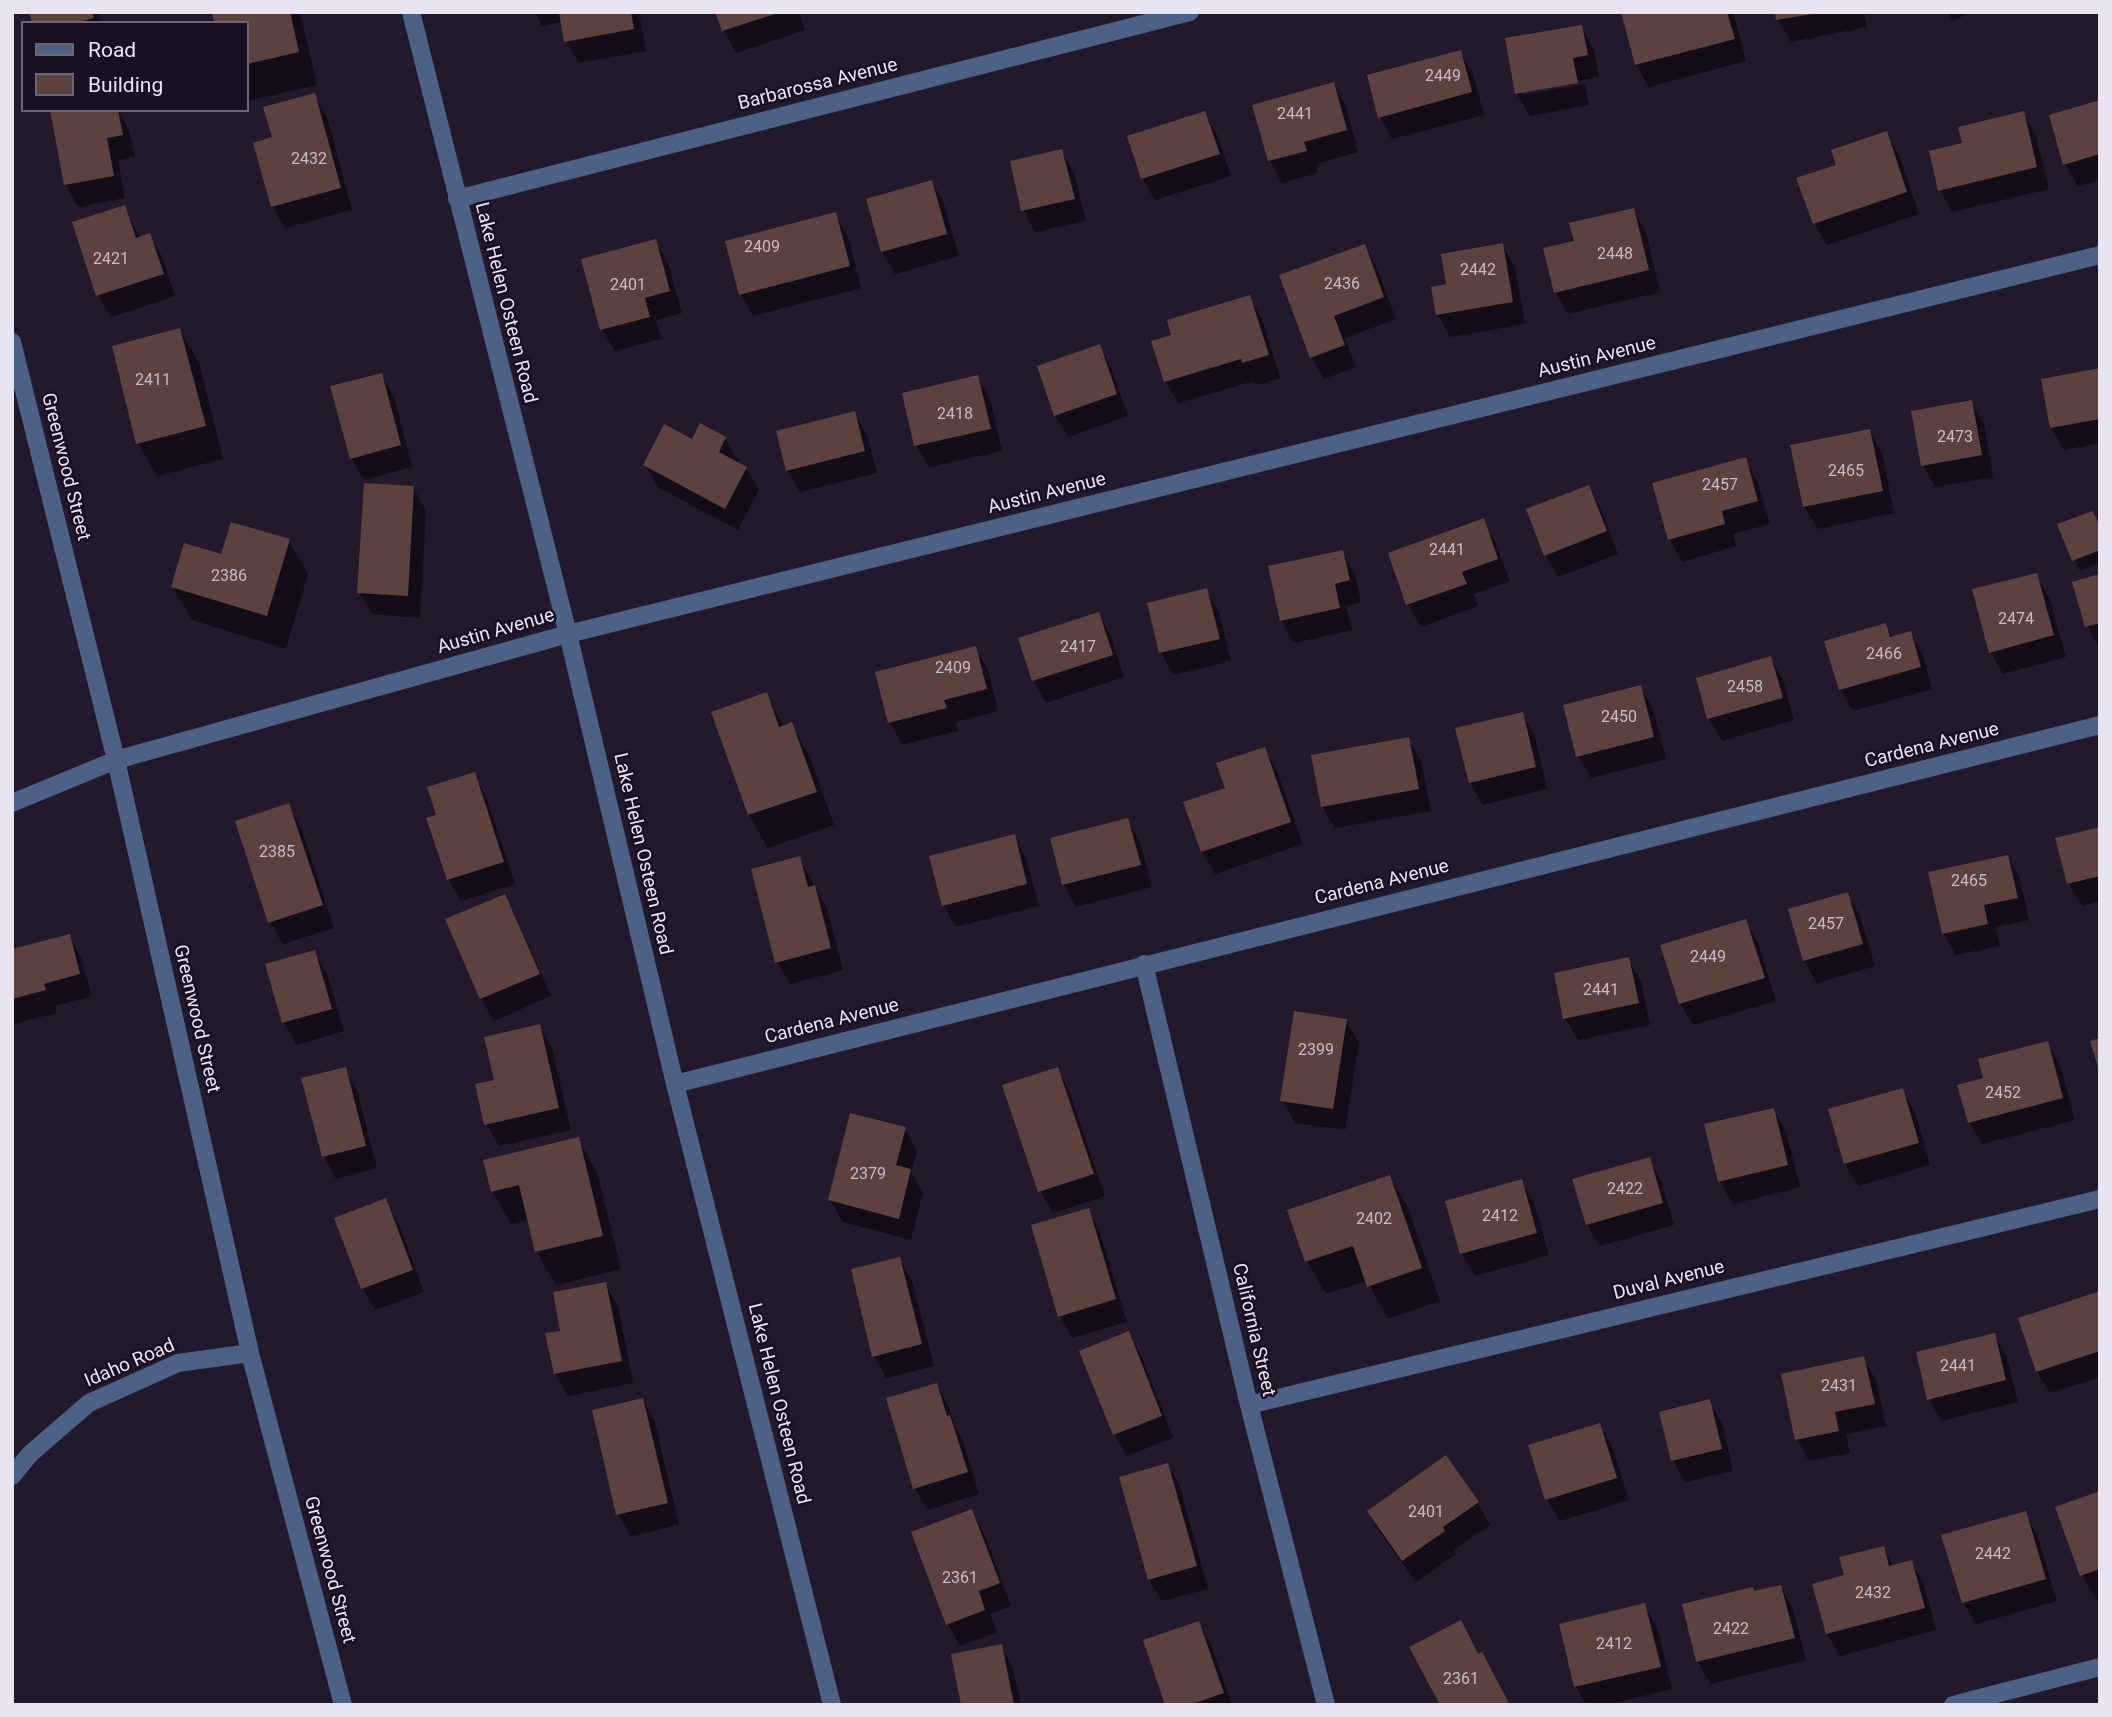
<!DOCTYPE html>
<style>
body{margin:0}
#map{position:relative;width:2112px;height:1717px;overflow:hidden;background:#22192d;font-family:Roboto,sans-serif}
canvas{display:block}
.frame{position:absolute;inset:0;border:14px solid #e9e4f2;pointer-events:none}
.legend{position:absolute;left:21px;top:21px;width:228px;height:91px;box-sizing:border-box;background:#191023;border:2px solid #6c6576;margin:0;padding:9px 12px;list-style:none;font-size:21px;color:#e9e4f2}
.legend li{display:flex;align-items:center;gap:14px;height:35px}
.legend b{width:35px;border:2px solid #6c6576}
</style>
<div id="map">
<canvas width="2112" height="1717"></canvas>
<div class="frame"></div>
<ul class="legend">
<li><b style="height:9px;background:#4d6086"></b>Road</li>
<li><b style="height:19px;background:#5d413f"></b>Building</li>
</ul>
</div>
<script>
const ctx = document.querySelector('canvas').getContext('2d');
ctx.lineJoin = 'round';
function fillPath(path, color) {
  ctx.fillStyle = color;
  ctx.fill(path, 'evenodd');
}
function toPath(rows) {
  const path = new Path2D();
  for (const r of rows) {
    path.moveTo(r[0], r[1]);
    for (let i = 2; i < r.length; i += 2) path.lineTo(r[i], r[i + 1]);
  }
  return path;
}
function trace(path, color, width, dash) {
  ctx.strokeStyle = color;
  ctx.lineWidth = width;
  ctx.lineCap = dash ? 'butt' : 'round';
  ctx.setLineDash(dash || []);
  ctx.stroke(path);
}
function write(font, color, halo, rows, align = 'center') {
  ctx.font = font + ' Roboto,sans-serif';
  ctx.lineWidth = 5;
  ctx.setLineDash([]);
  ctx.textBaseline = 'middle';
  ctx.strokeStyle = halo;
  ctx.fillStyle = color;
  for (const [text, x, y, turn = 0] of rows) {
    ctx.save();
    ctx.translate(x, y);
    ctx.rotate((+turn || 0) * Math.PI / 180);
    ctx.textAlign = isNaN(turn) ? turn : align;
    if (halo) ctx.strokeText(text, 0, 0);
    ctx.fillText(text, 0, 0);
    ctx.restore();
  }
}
const shadow = toPath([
 [31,12,98,12,101,23,33,23],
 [213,12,300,12,317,85,247,101,247,23],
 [534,12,639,12,646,51,579,63,566,41,562,22,542,26],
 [717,12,799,12,805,30,736,53,724,31],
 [1623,12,1733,12,1746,61,1649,87,1636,65],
 [1777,12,1864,12,1867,27,1791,42,1778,20],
 [1948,12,1971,12,1953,21],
 [1581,27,1594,49,1599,77,1522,91,1522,95,1585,84,1589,105,1530,116,1517,94,1507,40],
 [1460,52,1473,74,1484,115,1392,139,1380,117],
 [1333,84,1346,106,1358,152,1316,164,1318,173,1282,183,1270,161,1254,107],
 [314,95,327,117,352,210,285,228,272,206,274,139],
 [2100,102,2100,180,2078,186,2065,164],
 [118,110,129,130,135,157,118,160,125,198,78,207,66,185],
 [1204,113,1217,135,1231,176,1155,200,1142,178],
 [2023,113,2036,135,2049,189,1952,212,1940,190,1964,145],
 [1886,133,1899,155,1919,214,1827,245,1814,223,1838,166],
 [1061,151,1074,173,1086,221,1035,232,1023,210],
 [932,182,944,204,959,256,895,274,882,252,868,200],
 [124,207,140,238,150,235,162,257,175,296,111,317,98,295],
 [1633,210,1646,232,1660,292,1568,314,1555,292,1576,242],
 [835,214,848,236,861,288,753,316,741,294],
 [655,241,668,263,682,313,656,320,661,339,615,351,602,329],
 [1502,245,1515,267,1525,324,1450,337,1438,315,1448,286],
 [1364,246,1377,268,1396,319,1345,338,1356,367,1324,379,1311,357],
 [1249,297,1262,319,1280,378,1257,385,1254,381,1178,403,1165,381,1173,337],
 [180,330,199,363,223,459,157,476,138,443],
 [1099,346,1111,368,1128,416,1068,437,1055,415],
 [2100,370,2100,443,2064,450,2051,428],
 [381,375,394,397,412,467,364,480,351,458],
 [977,377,990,399,1002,451,929,467,916,445],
 [1971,402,1984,424,1993,477,1935,487,1923,465],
 [854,413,867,435,877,473,800,492,787,470],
 [1869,431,1882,453,1894,513,1818,529,1805,507],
 [725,439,738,461,736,463,746,468,759,490,738,530,658,487,645,465,692,442],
 [1745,459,1757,481,1770,524,1733,534,1736,546,1682,562,1670,540,1654,484],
 [1588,487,1601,509,1618,554,1558,577,1545,555],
 [413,488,426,510,420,618,372,614,359,592],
 [1483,520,1495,542,1510,581,1473,594,1478,606,1421,627,1408,605,1390,554],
 [2060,525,2100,527,2100,563,2080,571],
 [289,541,308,574,286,649,192,620,173,587],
 [1342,552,1355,574,1361,602,1346,606,1352,630,1294,643,1282,621],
 [2036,575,2049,597,2066,657,2003,674,1990,652],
 [2100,576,2100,648,2099,648,2087,626],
 [1206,590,1219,612,1231,661,1174,675,1161,653,1149,604],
 [1098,614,1111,636,1124,677,1046,703,1034,681,1020,639],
 [1886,626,1893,638,1910,633,1923,655,1932,689,1853,711,1840,689],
 [975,648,988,670,998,711,956,722,958,731,902,745,890,722],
 [1770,658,1783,680,1794,720,1722,741,1709,719,1698,679],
 [1640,687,1653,709,1666,759,1591,778,1578,756],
 [766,694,784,727,791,724,810,757,834,825,768,848,749,815,713,713],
 [1522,714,1535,736,1547,789,1483,805,1470,783],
 [1408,739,1421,761,1431,811,1335,828,1322,806],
 [1264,749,1277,771,1303,844,1215,874,1202,852,1185,803,1227,789],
 [474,774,486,796,515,884,461,901,448,879,438,816],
 [288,805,301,827,334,928,283,944,270,922],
 [1127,820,1140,842,1152,887,1076,907,1064,885,1052,840],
 [2100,829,2100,901,2082,906,2069,884,2057,839],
 [1014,836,1026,858,1039,906,956,927,943,905],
 [2008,857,2020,879,2029,920,1996,927,2000,946,1956,955,1943,933],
 [799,858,827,909,843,970,790,984,777,962],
 [1847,894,1860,916,1875,966,1817,983,1804,961,1790,911],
 [504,896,516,918,551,996,494,1021,481,999,447,920],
 [1746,921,1758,943,1776,1001,1693,1025,1680,1003],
 [69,936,81,958,92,996,55,1006,57,1013,12,1024,12,951],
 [314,952,327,974,344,1031,297,1045,284,1023,267,965],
 [1628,959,1641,981,1650,1025,1578,1040,1565,1018],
 [1346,1021,1359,1043,1345,1130,1295,1123,1282,1100],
 [539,1026,552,1048,571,1130,499,1146,486,1124,496,1082],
 [2047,1043,2060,1065,2075,1120,1982,1144,1969,1122,1985,1080],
 [345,1069,357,1091,377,1168,336,1179,324,1157,303,1080],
 [1057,1069,1069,1091,1105,1196,1053,1213,1040,1191],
 [1902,1090,1915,1112,1930,1165,1858,1186,1845,1164,1830,1110],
 [1773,1110,1786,1132,1800,1187,1733,1204,1720,1182,1706,1126],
 [905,1129,917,1151,911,1173,923,1192,911,1240,843,1222,830,1200],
 [578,1139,597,1172,621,1269,556,1285,537,1252,529,1220,511,1224,492,1191],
 [1649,1159,1661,1181,1674,1225,1600,1246,1587,1224],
 [1390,1177,1409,1210,1440,1301,1388,1319,1367,1281,1326,1294,1307,1261,1290,1211],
 [1521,1181,1534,1203,1549,1255,1475,1276,1462,1254,1447,1202],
 [385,1200,398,1222,424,1292,375,1310,363,1288],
 [1088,1210,1100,1232,1127,1322,1072,1338,1060,1316],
 [899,1259,912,1281,934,1366,886,1378,874,1356],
 [605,1284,618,1306,633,1383,568,1396,555,1374,563,1332],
 [2100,1294,2100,1377,2050,1393,2037,1371],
 [1128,1333,1141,1355,1173,1438,1127,1456,1114,1434],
 [1994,1335,2007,1357,2018,1402,1941,1421,1929,1399],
 [1863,1358,1876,1380,1886,1426,1846,1434,1850,1453,1809,1461,1797,1439],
 [937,1385,949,1407,955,1427,962,1439,979,1494,928,1510,915,1488],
 [643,1400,655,1422,679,1525,631,1536,618,1514],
 [1709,1401,1722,1423,1733,1471,1685,1482,1673,1460],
 [1600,1425,1612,1447,1629,1500,1560,1521,1547,1499],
 [1168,1465,1180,1487,1208,1589,1162,1601,1149,1579],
 [2100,1493,2100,1606,2082,1575],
 [1478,1503,1490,1525,1454,1550,1456,1554,1416,1582,1381,1534,1369,1512],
 [972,1511,984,1533,1011,1606,990,1614,997,1632,960,1646,948,1624],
 [2025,1513,2037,1535,2057,1601,1976,1624,1963,1602],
 [1883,1548,1894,1567,1911,1562,1924,1584,1936,1630,1840,1656,1827,1634,1846,1577],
 [1781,1587,1793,1609,1806,1660,1711,1684,1698,1662,1684,1606],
 [1644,1605,1657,1627,1672,1689,1605,1705,1586,1705,1576,1687,1561,1625],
 [1199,1623,1211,1645,1232,1705,1167,1705],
 [1001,1646,1013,1668,1021,1705,963,1705]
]);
const building = toPath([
 [29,12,92,12,94,18,75,23,32,23],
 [212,12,290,12,299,52,247,64,247,23,214,23],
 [559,12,631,12,634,29,564,42],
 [715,12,778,12,778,13,722,31],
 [1621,12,1727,12,1735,39,1635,65],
 [1775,12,1812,12,1812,14,1776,20],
 [1582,25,1588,55,1573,58,1578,83,1515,94,1505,38],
 [1461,50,1472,92,1378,118,1367,75],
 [1334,82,1347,130,1304,142,1307,151,1268,161,1252,105],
 [315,93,341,188,271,207,253,143,272,137,263,107],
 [2100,100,2100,154,2063,165,2049,115],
 [50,110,118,110,123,135,107,138,114,176,64,185],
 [1205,111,1220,154,1141,179,1127,136],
 [2024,111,2037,167,1938,191,1929,151,1962,143,1958,127],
 [1887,131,1907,192,1813,224,1796,178,1836,165,1831,150],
 [1062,149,1075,199,1021,211,1010,161],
 [932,180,947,234,881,252,866,199],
 [125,205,136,238,150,233,164,274,96,296,72,222],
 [1634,208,1649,270,1554,293,1543,248,1574,241,1569,223],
 [836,212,850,266,739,295,725,241],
 [656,239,670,291,645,298,650,317,600,330,581,259],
 [1503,243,1513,302,1436,315,1431,287,1446,284,1441,254],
 [1365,244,1384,297,1334,316,1345,345,1310,358,1279,275],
 [1250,295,1269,355,1242,363,1241,359,1164,382,1151,341,1171,335,1167,320],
 [180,328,206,426,136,444,112,346],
 [1100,344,1117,394,1054,416,1037,366],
 [2100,368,2100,419,2050,428,2041,379],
 [382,373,401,445,350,459,330,386],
 [978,375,991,429,914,446,902,393],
 [1972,400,1982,455,1921,466,1911,411],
 [855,411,865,451,786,471,776,431],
 [700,423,726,437,719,452,747,467,725,509,643,465,664,424,692,439],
 [1870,429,1883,491,1803,507,1790,445],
 [1746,457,1758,501,1722,511,1725,524,1668,540,1652,483],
 [364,483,414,486,408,596,357,593],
 [1589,485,1607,531,1544,556,1526,509],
 [2093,511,2100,527,2100,550,2072,561,2057,524],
 [1484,518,1498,559,1462,572,1467,584,1406,605,1388,553],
 [231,522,290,539,267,616,171,587,184,543,221,554],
 [1343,550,1350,580,1335,584,1340,608,1280,621,1268,566],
 [2037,573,2054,635,1989,653,1972,589],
 [2100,574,2100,623,2085,627,2072,582],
 [1207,588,1220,639,1159,653,1147,603],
 [1099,612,1113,655,1032,681,1018,638],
 [1886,623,1890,637,1911,631,1921,667,1839,690,1824,641],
 [976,646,987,689,944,700,947,708,888,723,875,672],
 [1771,656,1783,698,1707,719,1696,678],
 [1641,685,1654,737,1576,757,1563,705],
 [767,692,779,727,792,722,817,792,748,815,711,712],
 [1523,712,1536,767,1469,783,1455,728],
 [1409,737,1419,789,1321,807,1311,755],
 [1265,747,1291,822,1201,852,1183,802,1225,788,1216,763],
 [475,772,504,862,447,880,426,818,436,815,427,787],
 [289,803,323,905,268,923,235,821],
 [1128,818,1141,865,1062,885,1050,838],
 [2100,827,2100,876,2067,884,2055,838],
 [1015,834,1027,884,942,906,929,856],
 [2008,855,2018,898,1984,905,1988,924,1942,934,1928,872],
 [800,856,808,887,815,885,831,948,775,963,751,869],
 [1848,892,1863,944,1803,961,1788,909],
 [505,894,540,974,480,999,445,919],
 [1746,919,1765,978,1679,1004,1660,945],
 [70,934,80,974,44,984,46,990,12,999,12,949],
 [315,950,332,1009,282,1023,265,964],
 [1629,957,1639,1003,1563,1019,1554,973],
 [1294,1011,1347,1019,1333,1109,1280,1101],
 [540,1024,559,1108,484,1125,475,1084,494,1080,484,1037],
 [2100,1038,2100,1070,2099,1070,2090,1041],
 [2048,1041,2063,1098,1968,1123,1957,1085,1983,1078,1978,1059],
 [346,1067,366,1146,322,1157,301,1078],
 [1058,1067,1094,1174,1038,1192,1002,1085],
 [1903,1088,1919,1143,1844,1164,1828,1109],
 [1774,1108,1788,1165,1718,1182,1704,1124],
 [850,1113,906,1127,896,1165,911,1169,899,1219,828,1200],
 [579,1137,603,1236,535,1252,519,1185,491,1192,483,1160],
 [1650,1157,1663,1203,1586,1225,1572,1179],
 [1390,1175,1422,1268,1367,1287,1353,1246,1305,1262,1287,1210],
 [1522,1179,1537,1233,1460,1254,1445,1201],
 [386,1198,413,1270,361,1289,334,1218],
 [1089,1208,1116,1299,1058,1317,1031,1225],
 [900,1257,922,1344,872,1357,851,1269],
 [606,1282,622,1361,554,1374,545,1333,560,1331,553,1292],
 [2100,1291,2100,1351,2036,1372,2018,1318],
 [1129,1331,1162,1416,1113,1435,1079,1351],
 [1995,1333,2006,1380,1927,1400,1916,1352],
 [1864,1356,1875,1404,1835,1412,1839,1431,1795,1440,1781,1374],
 [937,1383,947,1416,950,1415,968,1472,913,1489,886,1398],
 [643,1398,668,1503,616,1515,592,1410],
 [1710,1399,1722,1449,1671,1461,1659,1412],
 [1600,1423,1617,1478,1545,1500,1528,1445],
 [1446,1455,1479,1502,1443,1527,1445,1531,1402,1561,1367,1511],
 [1168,1463,1197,1566,1148,1580,1119,1477],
 [2100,1491,2100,1569,2080,1576,2055,1507],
 [972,1509,1000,1583,979,1591,985,1610,946,1625,911,1532],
 [2026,1511,2046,1579,1962,1603,1941,1535],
 [1884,1546,1889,1566,1912,1560,1925,1608,1826,1634,1812,1584,1844,1575,1839,1557],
 [1781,1585,1795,1638,1696,1662,1682,1604,1753,1587,1754,1591],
 [1645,1603,1661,1667,1574,1687,1559,1624],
 [1461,1620,1478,1654,1482,1652,1510,1705,1440,1705,1409,1647],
 [1199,1621,1224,1693,1189,1705,1165,1705,1143,1640],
 [1002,1644,1014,1705,961,1705,951,1654]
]);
const minor = toPath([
 [411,12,568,634,675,1084,832,1705],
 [457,199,1190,12],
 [12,342,116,760,250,1353,343,1705],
 [12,803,116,760,568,634,2100,255],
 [1144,964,1249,1405,1326,1705],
 [675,1084,2100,725],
 [1249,1405,2100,1199],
 [12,1476,30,1454,89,1403,178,1363,250,1353],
 [1953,1705,2100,1667]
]);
const numberNames = [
 ["2449",1443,77],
 ["2441",1295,115],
 ["2432",309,160],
 ["2409",762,248],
 ["2448",1615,255],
 ["2421",111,260],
 ["2442",1478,271],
 ["2436",1342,285],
 ["2401",628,286],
 ["2411",153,381],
 ["2418",955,415],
 ["2473",1955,438],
 ["2465",1846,472],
 ["2457",1720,486],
 ["2441",1447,551],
 ["2386",229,577],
 ["2474",2016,620],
 ["2417",1078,648],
 ["2466",1884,655],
 ["2409",953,669],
 ["2458",1745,688],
 ["2450",1619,718],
 ["2385",277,853],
 ["2465",1969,882],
 ["2457",1826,925],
 ["2449",1708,958],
 ["2441",1601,991],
 ["2399",1316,1051],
 ["2452",2003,1094],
 ["2379",868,1175],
 ["2422",1625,1190],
 ["2412",1500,1217],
 ["2402",1374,1220],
 ["2441",1958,1367],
 ["2431",1839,1387],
 ["2401",1426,1513],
 ["2442",1993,1555],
 ["2361",960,1579],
 ["2432",1873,1594],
 ["2422",1731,1630],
 ["2412",1614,1645],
 ["2361",1461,1680]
];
const streetNames = [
 ["Barbarossa Avenue",818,85,-14],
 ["Lake Helen Osteen Road",505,303,76],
 ["Austin Avenue",1597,358,-14],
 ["Greenwood Street",65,467,76],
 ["Austin Avenue",1047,494,-14],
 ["Austin Avenue",496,632,-16],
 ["Cardena Avenue",1932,746,-14],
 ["Lake Helen Osteen Road",642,854,77],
 ["Cardena Avenue",1382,883,-14],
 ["Greenwood Street",196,1019,77],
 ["Cardena Avenue",832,1022,-14],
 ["Duval Avenue",1669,1281,-14],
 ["California Street",1253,1330,77],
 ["Idaho Road",130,1364,-23],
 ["Lake Helen Osteen Road",778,1404,76],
 ["Greenwood Street",329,1570,75]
];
fillPath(shadow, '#0007');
fillPath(building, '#5d413f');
trace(minor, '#4d6086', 18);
write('16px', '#c6bbc5', null, numberNames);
write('19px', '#e9e4f2', '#191023', streetNames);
</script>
